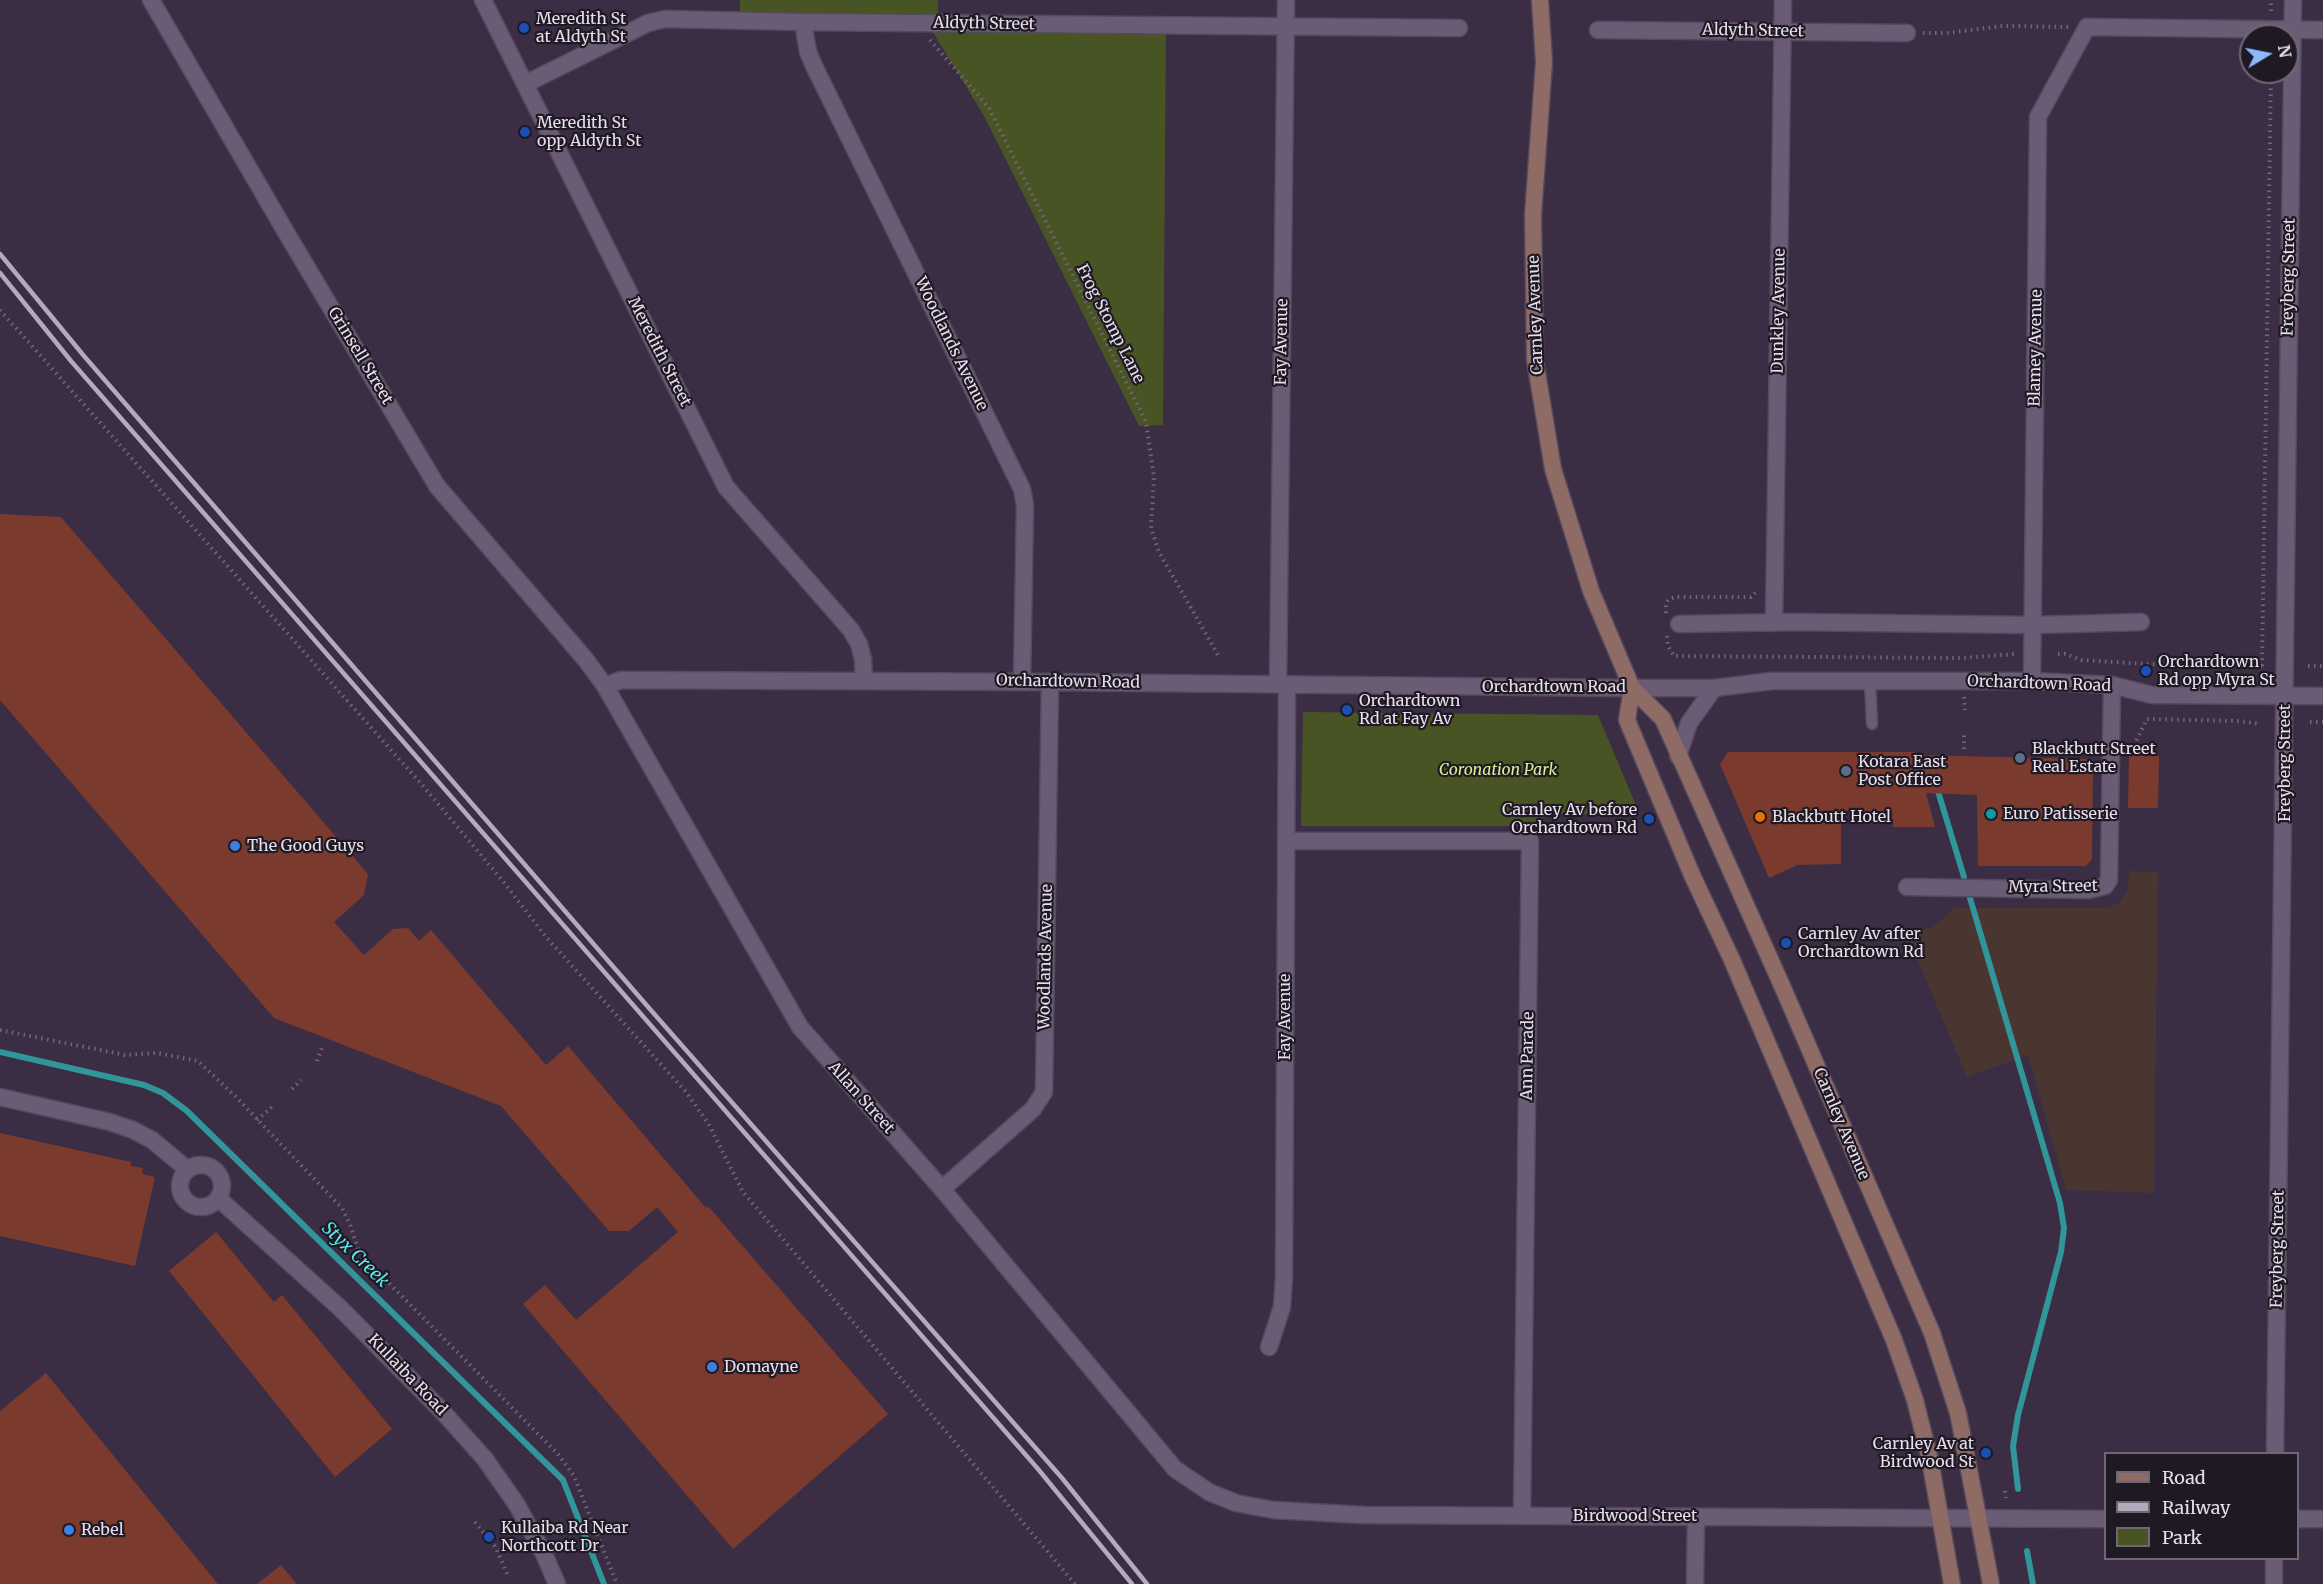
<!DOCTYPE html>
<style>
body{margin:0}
#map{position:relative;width:2323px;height:1584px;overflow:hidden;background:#3b2d44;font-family:Merriweather,serif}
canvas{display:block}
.legend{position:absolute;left:2104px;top:1452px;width:195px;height:108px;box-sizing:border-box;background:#1f1923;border:2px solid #6f6874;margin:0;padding:8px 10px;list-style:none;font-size:18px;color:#e6deed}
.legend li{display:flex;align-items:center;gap:12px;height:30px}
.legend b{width:30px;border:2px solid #6f6874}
.north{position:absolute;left:2239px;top:24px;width:60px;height:60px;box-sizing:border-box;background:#1f1923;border:2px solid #6f6874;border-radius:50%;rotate:80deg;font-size:16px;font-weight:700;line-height:24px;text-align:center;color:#e6deed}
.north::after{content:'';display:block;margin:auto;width:21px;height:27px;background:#8cb9fc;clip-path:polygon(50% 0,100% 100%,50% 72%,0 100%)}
</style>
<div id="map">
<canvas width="2323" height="1584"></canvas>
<ul class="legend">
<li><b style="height:8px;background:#8e6b65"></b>Road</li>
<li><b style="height:8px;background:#b3aabb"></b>Railway</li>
<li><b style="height:16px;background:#495425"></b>Park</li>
</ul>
<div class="north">N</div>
</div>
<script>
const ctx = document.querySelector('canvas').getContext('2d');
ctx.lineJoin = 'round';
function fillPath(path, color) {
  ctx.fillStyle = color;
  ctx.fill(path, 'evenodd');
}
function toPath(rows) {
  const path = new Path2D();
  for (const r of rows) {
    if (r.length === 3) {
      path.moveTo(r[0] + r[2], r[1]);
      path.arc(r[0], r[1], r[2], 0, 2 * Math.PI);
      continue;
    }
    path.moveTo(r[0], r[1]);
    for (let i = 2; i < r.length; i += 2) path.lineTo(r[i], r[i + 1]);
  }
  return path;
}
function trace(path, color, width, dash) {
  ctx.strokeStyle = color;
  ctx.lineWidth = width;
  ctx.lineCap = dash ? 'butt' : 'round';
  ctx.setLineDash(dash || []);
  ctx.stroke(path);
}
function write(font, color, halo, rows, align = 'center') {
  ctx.font = font + ' Merriweather,serif';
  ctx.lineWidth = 4.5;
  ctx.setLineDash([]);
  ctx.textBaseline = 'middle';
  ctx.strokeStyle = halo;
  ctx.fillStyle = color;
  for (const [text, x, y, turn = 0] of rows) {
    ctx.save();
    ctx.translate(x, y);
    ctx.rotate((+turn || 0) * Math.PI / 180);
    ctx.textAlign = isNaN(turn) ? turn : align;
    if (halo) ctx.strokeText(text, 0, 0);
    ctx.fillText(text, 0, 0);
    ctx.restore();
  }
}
const industrial = toPath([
 [2129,871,2158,872,2154,1193,2066,1190,2028,1055,1967,1077,1906,933,1933,927,1955,908,2106,908,2119,903,2127,891]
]);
const green = toPath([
 [740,0,938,0,938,23,1166,26,1163,425,1139,426,984,116,928,24,740,22],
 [1303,712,1598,715,1637,808,1635,815,1551,814,1529,826,1301,826]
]);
const stream = toPath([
 [1937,788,1964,877],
 [1970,898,2060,1203,2064,1228,2061,1252,2018,1415,2013,1446,2018,1489],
 [0,1052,144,1085,163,1093,187,1111,563,1480,604,1584],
 [2027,1551,2033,1584]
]);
const building = toPath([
 [0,514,61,517,368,874,364,895,334,922,364,955,393,929,408,928,419,941,431,930,546,1065,568,1046,706,1208,708,1206,888,1414,733,1549,523,1304,545,1285,576,1320,678,1232,657,1207,629,1231,609,1231,501,1106,274,1018,0,700],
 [1728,752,1915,752,1916,755,2086,759,2093,765,2092,859,2086,866,1978,866,1977,795,1926,793,1935,827,1893,827,1892,811,1841,811,1841,864,1797,865,1769,878,1720,764],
 [2129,756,2159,756,2158,808,2128,808],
 [0,1133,131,1162,131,1166,143,1168,142,1174,155,1177,135,1266,0,1236],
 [216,1232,274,1302,282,1295,392,1429,335,1477,169,1271],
 [46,1373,218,1584,0,1584,0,1411],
 [281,1565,297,1584,257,1584]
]);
const path = toPath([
 [2271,11,2271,0],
 [1923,33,1946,33,2003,26,2068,27],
 [930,40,989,108,1146,422,1154,477,1151,528,1159,552,1218,655],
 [0,310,423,786,502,880,546,937,686,1092,708,1123,743,1192,1075,1584],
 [1666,613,1666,603,1669,599,1676,597,1751,597,1756,592],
 [1667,636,1668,646,1674,656,1962,658,2015,654],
 [2058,654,2065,654,2082,660,2146,664,2264,666],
 [2262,666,2271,72],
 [2308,666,2323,666],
 [1964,697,1965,710],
 [2310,722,2323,722],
 [1964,749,1964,732],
 [2129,749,2133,747,2147,719,2240,721,2260,724],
 [0,1030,125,1055,157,1053,198,1061,235,1096,342,1208,351,1227,358,1250,368,1262,558,1454,574,1476,617,1584],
 [317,1061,323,1045],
 [292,1089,301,1080],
 [257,1120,273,1106],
 [2005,1491,2006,1498],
 [475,1522,496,1548,508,1576]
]);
const service = toPath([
 [1870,681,1872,724]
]);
const minor = toPath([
 [151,0,287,234,437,486,586,660,605,686,800,1027,942,1189,1175,1469,1209,1492,1236,1503,1273,1510,1363,1515,2106,1519],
 [483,0,726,487,851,630,859,644,863,659,864,681],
 [803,22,808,52,814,66,1022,489,1025,505,1022,681],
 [1598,30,1907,33],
 [525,84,648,23,665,19,803,22,1459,28],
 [1774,623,1783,0],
 [1679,624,1791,622,2033,625,2141,622],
 [2032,681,2038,117,2087,27,2323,30],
 [1278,684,1286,0],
 [605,686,621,680,1050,682,1632,688],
 [1287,841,1530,841,1522,1515],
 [1907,887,2089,890,2105,886,2109,880,2112,685],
 [0,1097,110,1122,133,1130,152,1140,187,1169],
 [201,1186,21],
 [942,1189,1033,1109,1044,1092,1050,682],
 [218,1198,340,1308,442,1411,485,1459,517,1505,544,1554,557,1584],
 [1269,1347,1282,1307,1284,1276,1287,685],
 [2275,1454,2293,0],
 [2298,1519,2323,1519],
 [2274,1558,2274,1584],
 [1695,1584,1696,1517]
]);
const tertiary = toPath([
 [1632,688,1714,688,1772,681,2032,681,2112,685,2152,695,2323,696],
 [1678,756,1689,723,1714,688]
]);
const secondary = toPath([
 [1540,0,1544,62,1533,215,1535,360,1553,469,1591,591,1632,688,1663,719,1783,988,1932,1333,1958,1413,1991,1584],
 [1632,688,1627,720,1692,875,1732,960,1894,1340,1915,1400,1930,1460,1952,1584]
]);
const rail = toPath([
 [0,254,84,356,649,1008,1062,1478,1147,1584],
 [0,273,71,361,1038,1469,1132,1584]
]);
const markers = [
 [524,28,6,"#1a4fb4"],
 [525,132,6,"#1a4fb4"],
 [2146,671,6,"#1a4fb4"],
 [1347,710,6,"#1a4fb4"],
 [2020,758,6,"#5c6f8a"],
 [1846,771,6,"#5c6f8a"],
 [1991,814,6,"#0f9aa8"],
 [1760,817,6,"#e8710a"],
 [1649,819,6,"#1a4fb4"],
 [235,846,6,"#3f7fe0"],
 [1786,943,6,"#1a4fb4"],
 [712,1367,6,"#3f7fe0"],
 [1986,1453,6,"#1a4fb4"],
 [69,1530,6,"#3f7fe0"],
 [489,1537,6,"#1a4fb4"]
];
const poiNames = [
 ["Meredith St",536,19],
 ["at Aldyth St",536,37],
 ["Meredith St",537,123],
 ["opp Aldyth St",537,141],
 ["Orchardtown",2158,662],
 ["Rd opp Myra St",2158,680],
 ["Orchardtown",1359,701],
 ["Rd at Fay Av",1359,719],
 ["Blackbutt Street",2032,749],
 ["Real Estate",2032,767],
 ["Kotara East",1858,762],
 ["Post Office",1858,780],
 ["Carnley Av before",1637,810,"right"],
 ["Orchardtown Rd",1637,828,"right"],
 ["Euro Patisserie",2003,814],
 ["Blackbutt Hotel",1772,817],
 ["The Good Guys",247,846],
 ["Carnley Av after",1798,934],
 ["Orchardtown Rd",1798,952],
 ["Domayne",724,1367],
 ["Carnley Av at",1974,1444,"right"],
 ["Birdwood St",1974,1462,"right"],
 ["Kullaiba Rd Near",501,1528],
 ["Northcott Dr",501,1546],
 ["Rebel",81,1530]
];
const streetNames = [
 ["Aldyth Street",984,24,1],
 ["Aldyth Street",1753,31,1],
 ["Freyberg Street",2289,277,-89],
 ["Dunkley Avenue",1779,311,-89],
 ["Carnley Avenue",1536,315,-92],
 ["Frog Stomp Lane",1110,324,63],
 ["Fay Avenue",1282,342,-89],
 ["Woodlands Avenue",951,344,64],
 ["Blamey Avenue",2036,348,-89],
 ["Meredith Street",659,352,63],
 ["Grinsell Street",360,356,59],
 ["Orchardtown Road",1068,682,1],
 ["Orchardtown Road",2039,684,2],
 ["Orchardtown Road",1554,687],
 ["Freyberg Street",2285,763,-90],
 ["Myra Street",2053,887,-1],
 ["Woodlands Avenue",1046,957,-89],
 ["Fay Avenue",1285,1017,-90],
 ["Ann Parade",1528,1056,-89],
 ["Allan Street",861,1098,48],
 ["Carnley Avenue",1841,1124,67],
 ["Freyberg Street",2278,1249,-89],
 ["Kullaiba Road",407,1375,46],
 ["Birdwood Street",1635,1516]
];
const parkNames = [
 ["Coronation Park",1498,770]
];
const waterNames = [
 ["Styx Creek",355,1255,44]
];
fillPath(industrial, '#4a3631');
fillPath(green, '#495425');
trace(stream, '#31969a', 6);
fillPath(building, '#7a3b2e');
trace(service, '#55495d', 13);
trace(minor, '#55495d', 19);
trace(tertiary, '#55495d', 19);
trace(secondary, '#55495d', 19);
trace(path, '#74677c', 4, [1.5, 4.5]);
trace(service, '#6b5c76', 10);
trace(minor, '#6b5c76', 16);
trace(tertiary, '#6b5c76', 16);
trace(secondary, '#8e6b65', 16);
trace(rail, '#b3aabb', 4.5);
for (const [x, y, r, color] of markers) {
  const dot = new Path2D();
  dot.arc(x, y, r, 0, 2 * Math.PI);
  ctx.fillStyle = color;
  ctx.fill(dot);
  trace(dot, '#1f1923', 2);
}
write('16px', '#e6deed', '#1f1923', poiNames, 'left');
write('16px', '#e6deed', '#1f1923', streetNames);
write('italic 16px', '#d8f193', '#1f1923', parkNames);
write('italic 18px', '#5ceaf0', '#1f1923', waterNames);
</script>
